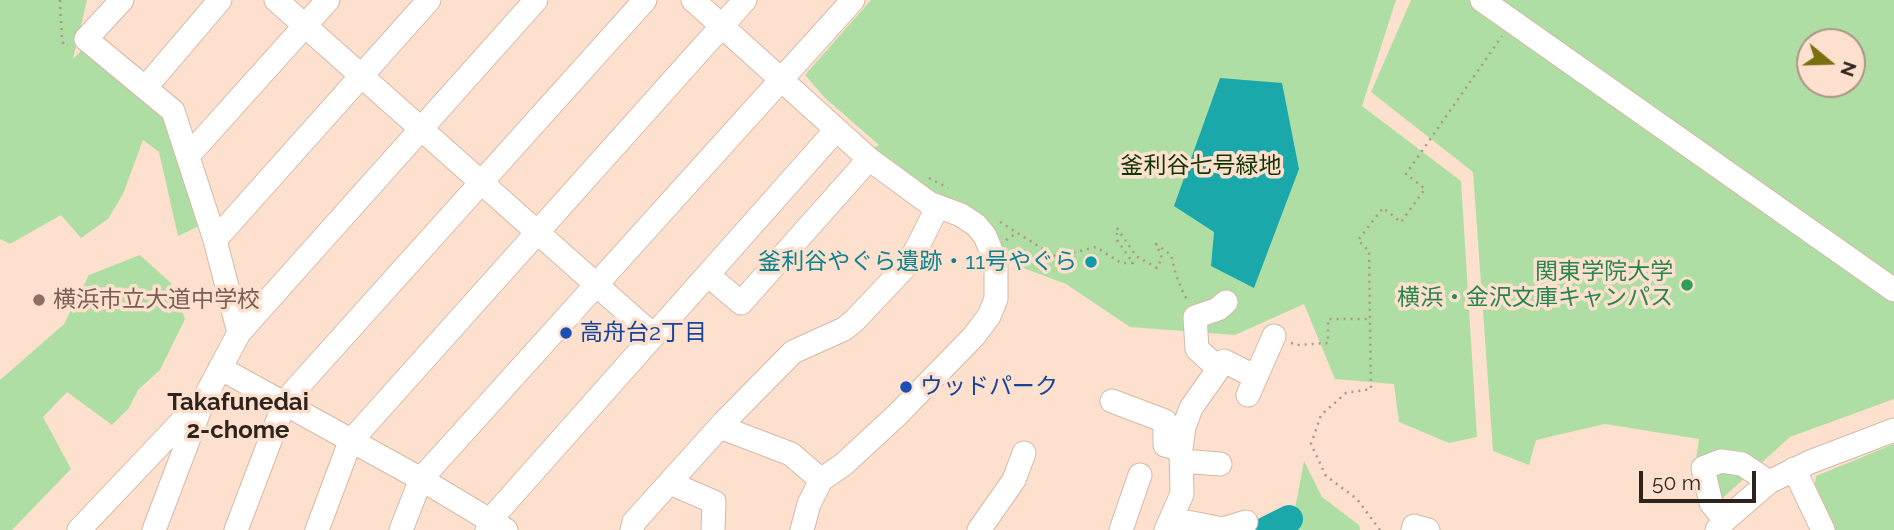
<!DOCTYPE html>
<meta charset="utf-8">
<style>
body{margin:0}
#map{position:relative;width:1894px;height:530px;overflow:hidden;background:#fde1ce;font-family:Raleway,sans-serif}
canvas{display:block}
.north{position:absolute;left:1796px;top:28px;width:70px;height:70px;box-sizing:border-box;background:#fde1ce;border:2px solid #aa9587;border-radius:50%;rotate:109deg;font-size:19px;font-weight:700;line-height:28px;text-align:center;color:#2e241d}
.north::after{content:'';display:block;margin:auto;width:24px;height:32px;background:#787010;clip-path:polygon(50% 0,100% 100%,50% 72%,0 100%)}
.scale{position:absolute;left:1639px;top:471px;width:117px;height:32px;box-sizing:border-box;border:4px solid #2e241d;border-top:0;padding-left:9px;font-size:21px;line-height:24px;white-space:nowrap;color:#2e241d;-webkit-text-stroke:5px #fde1ce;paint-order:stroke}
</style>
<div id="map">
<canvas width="1894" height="530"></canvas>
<div class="north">N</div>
<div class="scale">50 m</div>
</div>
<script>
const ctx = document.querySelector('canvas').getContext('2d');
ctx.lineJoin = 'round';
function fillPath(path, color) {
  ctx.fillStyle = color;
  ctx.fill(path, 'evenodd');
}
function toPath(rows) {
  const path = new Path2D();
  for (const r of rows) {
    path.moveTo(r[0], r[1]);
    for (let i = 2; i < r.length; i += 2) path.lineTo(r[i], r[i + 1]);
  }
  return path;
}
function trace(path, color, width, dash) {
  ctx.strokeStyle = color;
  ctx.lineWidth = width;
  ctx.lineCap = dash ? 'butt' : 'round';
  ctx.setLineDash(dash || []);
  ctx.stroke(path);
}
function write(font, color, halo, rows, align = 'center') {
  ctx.font = font + ' Raleway,"Noto Sans JP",sans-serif';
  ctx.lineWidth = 7;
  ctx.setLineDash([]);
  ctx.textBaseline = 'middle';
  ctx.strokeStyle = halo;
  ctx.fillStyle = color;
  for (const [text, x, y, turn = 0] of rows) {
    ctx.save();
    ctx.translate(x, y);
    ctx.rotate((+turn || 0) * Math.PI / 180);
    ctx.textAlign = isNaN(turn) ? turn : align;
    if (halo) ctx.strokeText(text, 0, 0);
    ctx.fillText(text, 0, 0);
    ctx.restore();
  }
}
const green = toPath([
 [0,0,87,0,73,59,87,45,171,115,199,226,178,236,159,152,143,140,123,194,108,219,81,238,61,215,10,244,0,239],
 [871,0,1396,0,1362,106,1461,181,1477,437,1449,443,1399,422,1394,384,1335,379,1304,304,1235,335,1130,327,1066,284,1010,263,996,238,935,193,894,169,872,149,879,145,825,98,805,75],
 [1411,0,1894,0,1894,399,1790,437,1706,513,1694,473,1699,439,1605,424,1536,440,1529,465,1493,451,1473,172,1371,92],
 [1810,42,1852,42,1852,84,1810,84],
 [140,255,171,283,185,319,160,370,138,390,129,408,112,425,67,392,43,417,71,469,12,530,0,530,0,380,64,324,89,275],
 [1894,444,1894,530,1835,530,1814,489,1816,476],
 [1304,461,1322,497,1359,525,1360,530,1291,530]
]);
const water = toPath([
 [1220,78,1282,83,1299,169,1254,288,1211,266,1214,232,1174,206]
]);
const river = toPath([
 [1267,530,1289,519]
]);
const path = toPath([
 [60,0,62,40,64,45,68,45],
 [929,178,948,188],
 [1000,222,1056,257,1096,247,1121,263,1133,263,1117,240,1117,228,1136,256,1157,268,1162,258,1156,244,1171,255,1176,275,1184,295,1189,301],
 [1006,240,1017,233],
 [1291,343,1297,345,1328,343,1328,319,1370,319],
 [1380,530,1357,499,1326,476,1311,444,1321,415,1346,393,1371,389,1369,251,1358,240,1383,208,1401,222,1425,189,1406,174,1502,36]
]);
const minor = toPath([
 [122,0,86,39,173,111,215,240,239,333],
 [276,0,653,335],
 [693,0,869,159,929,203,961,215,976,225,985,236,996,263,996,299,989,316,974,336,898,414,844,464,821,480,809,504,802,530],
 [1482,0,1894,290],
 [146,87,220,0],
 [188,156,328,0],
 [215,240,429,0],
 [708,275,741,303,869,159],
 [220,368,421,479,506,530],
 [1218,368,1197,349,1195,317,1218,309,1226,302],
 [1248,395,1274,336],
 [1112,401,1165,421,1165,445,1181,449],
 [720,427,791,454,821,480],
 [1181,461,1220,464],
 [1794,469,1823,530],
 [670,483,714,502,713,530],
 [1171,519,1223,529,1246,522],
 [1725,520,1711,503,1703,468,1721,461,1742,464,1769,482],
 [79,530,205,397,239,333,536,0],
 [154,530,200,409],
 [236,530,284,404,294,391,645,0],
 [317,530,350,442,745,0],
 [401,530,421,479,853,0],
 [487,530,491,519,836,130],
 [632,530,634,522,725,421,793,352,844,329,854,321,907,265,917,248,937,208],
 [979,530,1014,480,1024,453],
 [1121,530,1140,475],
 [1166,530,1182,494,1181,449,1184,427,1191,408,1224,361,1256,377],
 [1413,530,1414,526,1428,530],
 [1717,530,1725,520,1769,482,1810,462,1894,430]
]);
const markers = [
 [1091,262,7,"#0f9aa8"],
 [1687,285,7,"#2e9e5b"],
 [39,300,7,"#8d6e63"],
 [566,333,7,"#1a4fb4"],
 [906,387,7,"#1a4fb4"]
];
const parkNames = [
 ["釜利谷七号緑地",1201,166]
];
const cultureNames = [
 ["釜利谷やぐら遺跡・11号やぐら",1077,262]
];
const leisureNames = [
 ["関東学院大学",1673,272],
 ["横浜・金沢文庫キャンパス",1673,298]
];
const educationNames = [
 ["横浜市立大道中学校",53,300]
];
const transitNames = [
 ["高舟台2丁目",580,333],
 ["ウッドパーク",920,387]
];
const neighbourhoodNames = [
 ["Takafunedai",238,403],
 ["2-chome",238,431]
];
fillPath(green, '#afdea4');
fillPath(water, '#1aa8aa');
trace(river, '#1aa8aa', 28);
trace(minor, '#d4b9a7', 25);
trace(path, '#ac9789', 2.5, [2, 5]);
trace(minor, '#fff', 23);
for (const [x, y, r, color] of markers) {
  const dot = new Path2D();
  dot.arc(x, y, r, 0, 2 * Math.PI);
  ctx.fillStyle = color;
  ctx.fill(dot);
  trace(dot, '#fde1ce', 2.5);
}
write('23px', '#113406', '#fde1ce', parkNames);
write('23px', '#0d838f', '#fde1ce', cultureNames, 'right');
write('23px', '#27864d', '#fde1ce', leisureNames, 'right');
write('23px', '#785e54', '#fde1ce', educationNames, 'left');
write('23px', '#164399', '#fde1ce', transitNames, 'left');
write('bold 24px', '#2e241d', '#fde1ce', neighbourhoodNames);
</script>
